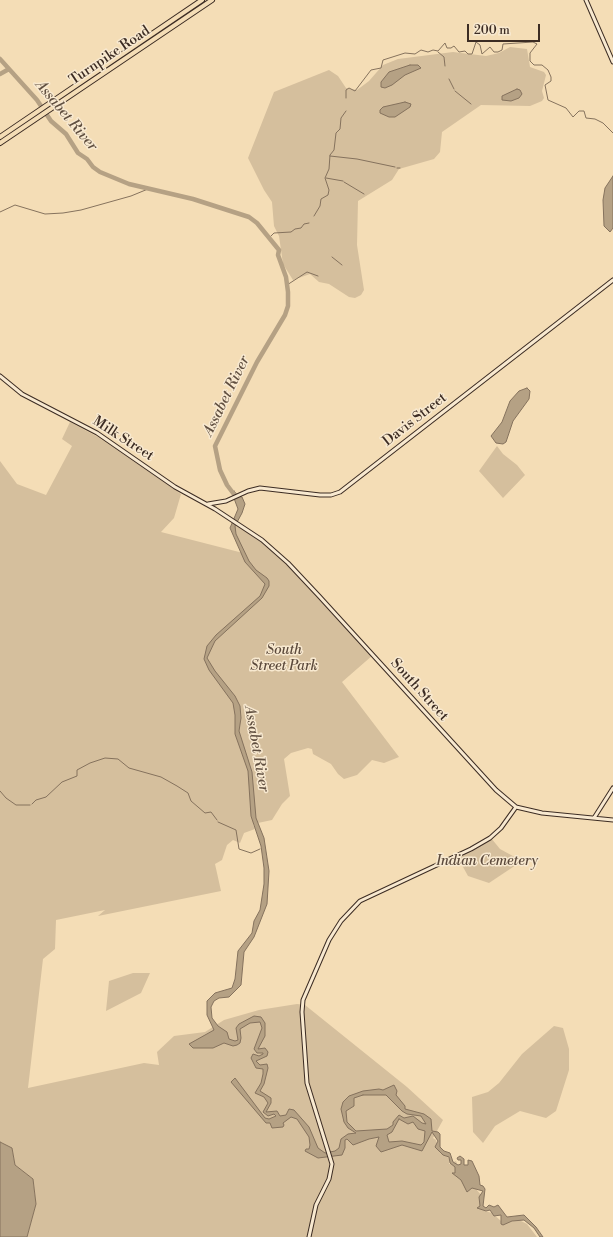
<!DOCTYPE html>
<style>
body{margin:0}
#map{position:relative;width:613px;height:1237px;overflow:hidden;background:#f4ddb6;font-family:"Libre Bodoni",serif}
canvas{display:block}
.scale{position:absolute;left:467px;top:24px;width:73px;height:18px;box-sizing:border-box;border:2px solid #3c2c23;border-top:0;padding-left:5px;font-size:12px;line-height:14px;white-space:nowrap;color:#3c2c23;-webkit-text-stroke:3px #f8e9d0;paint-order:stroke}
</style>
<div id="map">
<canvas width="613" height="1237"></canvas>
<div class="scale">200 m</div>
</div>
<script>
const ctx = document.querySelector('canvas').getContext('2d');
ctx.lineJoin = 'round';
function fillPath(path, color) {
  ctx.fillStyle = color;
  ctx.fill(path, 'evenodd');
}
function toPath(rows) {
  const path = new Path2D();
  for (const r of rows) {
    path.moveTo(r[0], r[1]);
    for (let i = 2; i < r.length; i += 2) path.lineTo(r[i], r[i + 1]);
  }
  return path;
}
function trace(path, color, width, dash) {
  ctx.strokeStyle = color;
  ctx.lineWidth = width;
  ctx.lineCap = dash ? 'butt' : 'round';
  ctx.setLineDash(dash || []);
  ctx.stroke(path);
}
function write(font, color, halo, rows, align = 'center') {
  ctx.font = font + ' "Libre Bodoni",serif';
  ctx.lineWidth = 3;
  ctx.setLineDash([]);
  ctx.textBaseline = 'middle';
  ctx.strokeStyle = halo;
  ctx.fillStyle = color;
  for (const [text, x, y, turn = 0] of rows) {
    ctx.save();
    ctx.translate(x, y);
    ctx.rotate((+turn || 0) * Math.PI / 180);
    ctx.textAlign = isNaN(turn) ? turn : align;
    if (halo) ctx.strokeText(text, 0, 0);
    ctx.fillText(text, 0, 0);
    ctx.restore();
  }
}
const green = toPath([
 [510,47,527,49,530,67,544,72,546,75,542,91,544,98,542,101,530,106,481,105,442,132,440,152,434,159,399,169,392,180,358,201,357,245,364,290,361,295,355,298,349,297,329,284,319,282,310,274,293,280,283,264,279,236,274,226,272,202,264,190,248,158,274,92,329,70,338,76,346,88,357,90,369,81,383,65,398,59,453,52,486,56,499,53],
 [70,422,98,437,181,494,174,518,161,532,243,553,232,529,235,521,272,548,373,655,342,682,399,757,384,763,372,760,357,775,344,779,338,774,331,764,313,754,312,749,308,748,291,753,284,759,290,796,282,804,272,820,253,824,255,829,244,833,240,843,233,840,227,845,222,860,215,864,221,891,98,916,105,910,56,920,55,949,43,959,28,1088,144,1063,159,1065,157,1052,174,1036,205,1032,224,1020,259,1010,297,1004,305,1005,407,1087,443,1120,433,1138,436,1140,440,1153,449,1158,449,1164,456,1161,459,1170,462,1164,469,1169,472,1167,477,1179,476,1189,481,1195,482,1209,485,1211,492,1213,501,1221,507,1222,519,1220,527,1224,537,1237,27,1237,36,1204,33,1179,15,1165,12,1148,0,1142,0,461,17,484,46,495,72,446,62,439],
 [497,446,503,454,517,465,525,475,503,498,479,471],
 [491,838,500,849,522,861,489,883,468,876,457,856],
 [133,973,150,973,141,993,106,1011,109,981],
 [554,1026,563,1028,569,1049,569,1070,556,1111,546,1118,520,1111,495,1126,483,1143,473,1132,472,1097,488,1092,499,1083,522,1054]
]);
const water = toPath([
 [410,65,418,65,421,68,405,75,392,85,385,88,381,87,381,82,389,72,410,65],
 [517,89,520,90,522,94,519,98,511,101,502,100,502,96,517,89],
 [405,102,411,104,410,107,395,117,389,117,380,113,380,110,383,107,405,102],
 [613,176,613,228,610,232,604,226,603,200,605,188,613,176],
 [527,388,530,391,529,399,513,421,506,442,503,444,496,443,491,436,502,422,510,401,519,391,527,388],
 [234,491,238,496,242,497,245,504,242,513,235,526,236,534,249,561,256,570,267,578,269,581,269,586,262,598,215,641,207,658,215,671,235,696,240,706,241,718,239,731,252,772,256,818,264,838,269,871,267,904,254,937,244,952,241,985,229,997,219,998,214,1001,211,1007,212,1018,218,1026,227,1032,229,1039,235,1041,238,1040,236,1028,239,1024,254,1016,261,1017,265,1023,265,1036,258,1049,265,1048,268,1052,267,1056,256,1061,260,1065,267,1064,268,1068,264,1084,260,1091,271,1098,271,1103,266,1112,277,1111,280,1116,286,1115,289,1109,294,1110,309,1127,318,1148,325,1153,335,1151,339,1148,341,1139,348,1134,356,1133,348,1128,344,1122,341,1109,343,1102,349,1096,363,1091,379,1089,383,1090,394,1085,397,1091,396,1095,405,1106,405,1109,424,1114,431,1119,432,1131,438,1132,440,1134,440,1147,444,1151,450,1153,453,1162,458,1165,461,1164,461,1160,458,1160,457,1158,460,1156,464,1159,464,1165,468,1165,468,1160,472,1161,479,1176,480,1185,483,1186,485,1189,483,1206,486,1208,489,1205,494,1207,498,1205,507,1217,524,1215,536,1227,543,1237,540,1237,534,1228,524,1220,512,1221,503,1225,501,1224,501,1215,494,1216,490,1210,486,1211,477,1208,480,1206,479,1197,483,1191,472,1188,467,1192,461,1180,452,1173,455,1173,455,1167,450,1163,449,1157,443,1155,435,1147,438,1141,432,1132,422,1151,402,1145,381,1152,376,1146,379,1137,369,1139,353,1145,347,1139,345,1140,345,1148,342,1155,318,1158,305,1151,306,1149,309,1149,310,1145,309,1137,297,1119,291,1117,283,1123,284,1125,283,1127,272,1128,270,1123,266,1123,231,1082,235,1078,265,1118,269,1119,276,1116,274,1114,268,1116,263,1112,268,1103,264,1097,255,1093,261,1083,263,1074,263,1069,256,1068,251,1058,253,1054,259,1056,263,1054,263,1053,257,1053,254,1049,262,1028,260,1022,250,1023,240,1029,241,1038,240,1043,237,1045,233,1046,224,1043,213,1048,193,1048,189,1044,214,1030,207,1015,207,1001,215,993,232,988,235,979,238,951,252,933,254,921,260,910,264,884,264,868,261,846,251,816,248,771,235,734,235,715,233,703,209,670,204,659,207,646,216,635,260,596,265,584,245,562,230,528,238,509,232,493,234,491],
 [363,1095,386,1095,402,1111,407,1114,421,1116,426,1124,422,1123,413,1116,404,1118,399,1115,393,1122,393,1125,387,1129,356,1131,347,1122,346,1111,354,1106,354,1098,363,1095],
 [399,1119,408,1124,413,1122,418,1129,425,1131,424,1142,421,1145,402,1141,389,1142,387,1135,392,1132,399,1119],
 [0,1142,12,1148,15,1165,33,1179,36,1204,27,1237,0,1237,0,1142]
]);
const stream = toPath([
 [438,52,444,57,445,66],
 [449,79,454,89],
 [455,91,471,104],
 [346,98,346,90,349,88,355,91,371,70,381,68,383,60,405,53,415,54,421,50,428,52,433,50,438,51,445,43,447,48,451,48,454,46,459,52,465,51,468,54,472,54,476,42,480,45,482,54,490,47,494,52,498,52,502,50,503,44,533,42,537,44,530,53,530,61,534,65,542,65,548,70,551,77,551,81,545,85,548,100,566,108,573,117,579,111,584,111,586,118,595,119,603,123,613,133],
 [330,156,357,159,395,167],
 [397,168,400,168],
 [326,178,343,181],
 [344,182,364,194],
 [0,212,15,205,45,214,63,213,81,210,131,196,148,189],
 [314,216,320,206,321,199,328,195,329,190,325,178,329,169,330,155,334,150,336,133,340,129,341,118,346,111],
 [270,237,274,233,291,232,295,229,301,228,304,224,309,223],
 [332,257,342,265],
 [287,285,307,272,318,276],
 [0,791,6,798,16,805,30,805],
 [32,804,36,800,46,797,62,782,77,776,77,770,90,763,105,758,118,759,129,768,161,777,177,786,188,793,191,801,205,813,211,812,217,820],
 [218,822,236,830,239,849,251,853,260,849]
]);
const river = toPath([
 [0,59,37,100,51,121,66,134,78,153,87,159,93,167,100,172,129,184,193,199,249,217,257,223,279,250,278,255,286,277,288,292,288,306,285,315,257,362,215,446,220,470,227,485,236,497],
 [0,74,9,69]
]);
const secondary = toPath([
 [586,0,613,62],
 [0,376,22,394,97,433,175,487,215,509,262,540,288,563,319,596,496,790,516,807,542,813,613,820],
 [208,504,226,501,248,491,260,488,320,495,331,495,340,492,613,280],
 [594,818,613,788],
 [309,1237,316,1205,329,1179,332,1164,307,1083,302,1012,303,1000,329,940,341,921,360,901,471,849,490,838,501,828,516,807]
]);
const highway = toPath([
 [0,137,202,0],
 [0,143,212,0]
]);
const streetNames = [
 ["Turnpike Road",110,56,-34],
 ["Davis Street",415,420,-38],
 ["Milk Street",123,439,33],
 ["South Street",419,690,48]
];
const parkNames = [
 ["South",284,651],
 ["Street Park",284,667],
 ["Indian Cemetery",487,862]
];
const waterNames = [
 ["Assabet River",66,116,50],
 ["Assabet River",227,396,-64],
 ["Assabet River",256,749,80]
];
fillPath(green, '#d5bf9d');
fillPath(water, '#b5a184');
trace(water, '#85725d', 1);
trace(stream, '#85725d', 1);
trace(river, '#b5a184', 4.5);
trace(secondary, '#3c2c23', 5);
trace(highway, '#3c2c23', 6);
trace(secondary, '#f8e9d0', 3);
trace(highway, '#f4ddb6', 4);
write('14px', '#3c2c23', '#f8e9d0', streetNames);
write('italic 14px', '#5b493b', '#f8e9d0', parkNames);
write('italic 15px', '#604f40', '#f8e9d0', waterNames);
</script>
